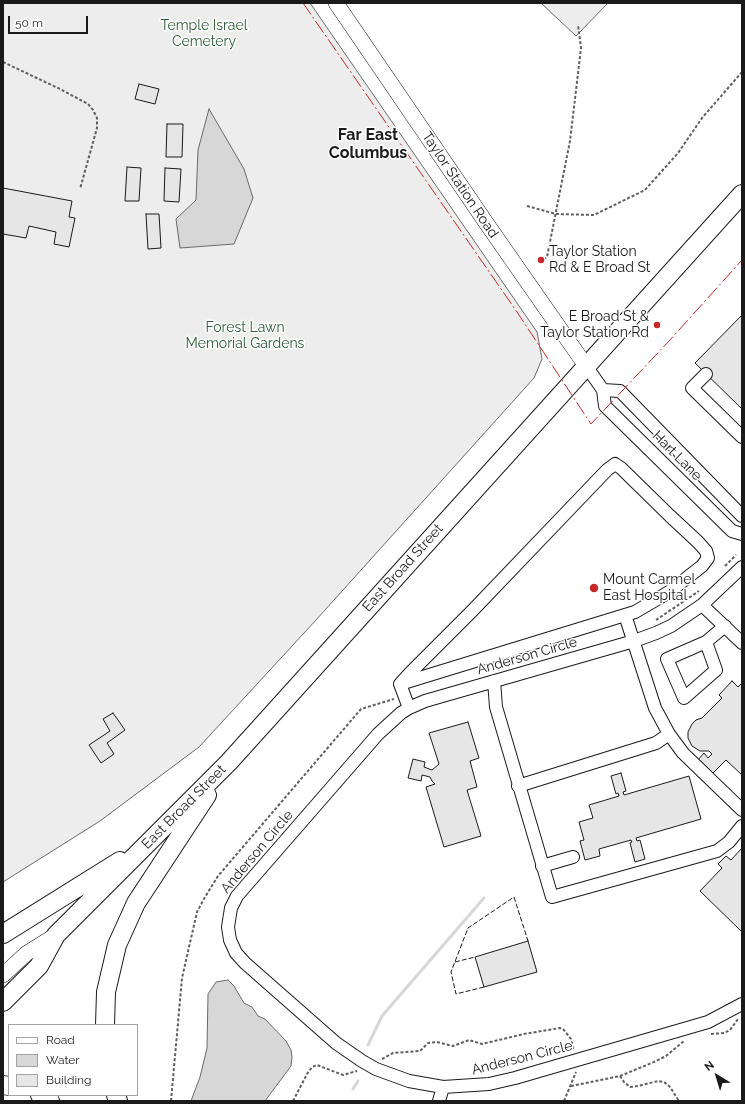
<!DOCTYPE html>
<style>
body{margin:0}
#map{position:relative;width:745px;height:1104px;overflow:hidden;background:#fff;font-family:Raleway,sans-serif}
canvas{display:block}
.frame{position:absolute;inset:0;border:4px solid #1a1a1a;pointer-events:none}
.legend{position:absolute;left:8px;top:1024px;width:130px;height:72px;box-sizing:border-box;background:#fff;border:1px solid #a3a3a3;margin:0;padding:5px 7px;list-style:none;font-size:12px;color:#1a1a1a}
.legend li{display:flex;align-items:center;gap:8px;height:20px}
.legend b{width:20px;border:1px solid #a3a3a3}
.north{position:absolute;left:697px;top:1056px;width:40px;height:40px;-webkit-text-stroke:3px #fff;paint-order:stroke;rotate:322deg;font-size:11px;font-weight:700;line-height:16px;text-align:center;color:#1a1a1a}
.north::after{content:'';display:block;margin:auto;width:14px;height:18px;background:#1a1a1a;clip-path:polygon(50% 0,100% 100%,50% 72%,0 100%)}
.scale{position:absolute;left:8px;top:16px;width:80px;height:18px;box-sizing:border-box;border:2px solid #1a1a1a;border-top:0;padding-left:5px;font-size:12px;line-height:14px;white-space:nowrap;color:#1a1a1a;-webkit-text-stroke:3px #fff;paint-order:stroke}
</style>
<div id="map">
<canvas width="745" height="1104"></canvas>
<div class="frame"></div>
<ul class="legend">
<li><b style="height:5px;background:#fff"></b>Road</li>
<li><b style="height:11px;background:#d7d7d7"></b>Water</li>
<li><b style="height:11px;background:#e6e6e6"></b>Building</li>
</ul>
<div class="north">N</div>
<div class="scale">50 m</div>
</div>
<script>
const ctx = document.querySelector('canvas').getContext('2d');
ctx.lineJoin = 'round';
function fillPath(path, color) {
  ctx.fillStyle = color;
  ctx.fill(path, 'evenodd');
}
function toPath(rows) {
  const path = new Path2D();
  for (const r of rows) {
    path.moveTo(r[0], r[1]);
    for (let i = 2; i < r.length; i += 2) path.lineTo(r[i], r[i + 1]);
  }
  return path;
}
function trace(path, color, width, dash) {
  ctx.strokeStyle = color;
  ctx.lineWidth = width;
  ctx.lineCap = dash ? 'butt' : 'round';
  ctx.setLineDash(dash || []);
  ctx.stroke(path);
}
function write(font, color, halo, rows, align = 'center') {
  ctx.font = font + ' Raleway,sans-serif';
  ctx.lineWidth = 3;
  ctx.setLineDash([]);
  ctx.textBaseline = 'middle';
  ctx.strokeStyle = halo;
  ctx.fillStyle = color;
  for (const [text, x, y, turn = 0] of rows) {
    ctx.save();
    ctx.translate(x, y);
    ctx.rotate((+turn || 0) * Math.PI / 180);
    ctx.textAlign = isNaN(turn) ? turn : align;
    if (halo) ctx.strokeText(text, 0, 0);
    ctx.fillText(text, 0, 0);
    ctx.restore();
  }
}
const built = toPath([
 [3,3,310,3,537,332,542,359,534,378,316,620,199,747,100,821,3,882,3,3],
 [541,3,608,3,576,36,541,3]
]);
const water = toPath([
 [209,109,244,169,253,198,234,244,180,248,176,219,196,200,198,150,209,109],
 [228,980,234,986,244,1003,252,1007,258,1016,265,1019,286,1041,291,1050,292,1057,291,1066,265,1101,191,1101,200,1077,207,1048,208,994,216,982,228,980]
]);
const stream = toPath([
 [368,1045,382,1016,484,898],
 [353,1089,358,1081]
]);
const building = toPath([
 [139,84,159,89,155,104,135,99,139,84],
 [167,124,183,124,182,157,166,157,167,124],
 [127,167,141,168,139,201,125,201,127,167],
 [165,168,181,169,179,202,164,201,165,168],
 [3,188,72,201,69,217,75,218,69,247,54,244,56,232,29,226,26,238,3,234,3,188],
 [146,214,159,214,161,248,148,249,146,214],
 [742,315,742,409,695,363,742,315],
 [732,681,738,687,742,683,742,775,726,760,710,776,696,762,704,753,708,758,712,754,709,751,700,751,692,746,688,738,688,732,692,724,696,720,702,718,722,698,719,695,732,681],
 [113,713,125,730,107,743,114,754,101,763,89,745,110,731,103,719,113,713],
 [468,722,479,758,470,761,477,787,467,790,481,836,444,847,426,787,435,784,432,781,430,777,422,775,421,781,408,778,413,759,425,762,424,767,432,770,439,764,429,733,468,722],
 [621,773,626,791,623,792,624,795,689,776,701,819,636,838,637,841,640,840,645,859,635,862,630,843,632,842,631,840,599,849,600,856,585,860,580,841,584,840,579,822,593,818,589,805,619,796,618,793,616,794,611,776,621,773],
 [742,848,742,932,700,891,722,868,718,864,726,856,731,860,742,848],
 [528,941,537,972,484,987,475,957,528,941]
]);
const path = toPath([
 [3,62,60,89,88,104,93,110,97,118,97,128,80,189],
 [527,206,556,214,594,215,645,190,678,153,702,118,742,72],
 [540,263,547,257,570,141,581,48,578,25],
 [725,566,736,555],
 [656,620,699,591],
 [711,1034,724,1033,730,1030,738,1019],
 [382,1059,393,1053,420,1051,428,1043,437,1042,453,1046,469,1040,482,1044,524,1034,560,1028,564,1030,571,1039,574,1051],
 [620,1076,624,1082,630,1087,638,1086,658,1081,664,1082,670,1087,679,1101],
 [571,1086,620,1076,654,1062,666,1056,684,1041],
 [171,1101,182,978,197,912,205,897,218,876,361,709,394,699],
 [293,1101,307,1074,312,1067,317,1065,343,1075,357,1071],
 [564,1101,576,1072]
]);
const minor = toPath([
 [586,366,603,390,605,406,732,531,742,534],
 [706,374,692,388,742,437],
 [603,390,620,391,742,516],
 [742,567,702,605,671,626,656,633,634,641,425,701,409,708,401,713,378,734,237,896,231,908,228,927,230,940,236,953,245,963,336,1043,362,1061,376,1069,409,1081,443,1087,489,1084,515,1078,708,1022,742,1004],
 [702,605,742,643],
 [706,642,716,670,684,698,667,659,706,642,725,626],
 [494,681,496,707,552,897,717,851,729,842,742,826],
 [400,684,410,673,473,610,607,470,615,464,621,468,670,516,698,542,706,551,708,558,702,566,669,592,635,612,625,615],
 [409,708,400,684,625,615,655,708,669,734,683,753,742,810],
 [518,786,656,743,669,734],
 [542,866,573,857],
 [439,1101,443,1087]
]);
const major = toPath([
 [336,3,489,227,586,366],
 [3,975,27,953,56,935]
]);
const highway = toPath([
 [3,934,120,861],
 [3,1002,39,966,56,935,229,762,742,194],
 [105,1025,106,992,117,945,136,903,207,795],
 [3,1085,9,1086],
 [40,1095,50,1101],
 [116,1095,118,1101]
]);
const fence = toPath([
 [455,962,475,957],
 [484,987,456,994,451,972,468,928,514,897,528,941]
]);
const power = toPath([
 [303,3,517,312,591,424,670,340,742,260]
]);
const markers = [
 [541,260,4,"#c62828"],
 [657,325,4,"#c62828"],
 [594,588,5,"#c62828"]
];
const parkNames = [
 ["Temple Israel",204,26],
 ["Cemetery",204,42],
 ["Forest Lawn",245,328],
 ["Memorial Gardens",245,344]
];
const streetNames = [
 ["Taylor Station Road",460,185,56],
 ["Hart Lane",677,456,45],
 ["East Broad Street",403,568,-48],
 ["Anderson Circle",527,656,-16],
 ["East Broad Street",184,807,-45],
 ["Anderson Circle",257,852,-50],
 ["Anderson Circle",522,1058,-14]
];
const poiNames = [
 ["Taylor Station",549,252],
 ["Rd & E Broad St",549,268],
 ["E Broad St &",649,317,"right"],
 ["Taylor Station Rd",649,333,"right"],
 ["Mount Carmel",603,580],
 ["East Hospital",603,596]
];
const quarterNames = [
 ["Far East",368,135],
 ["Columbus",368,153]
];
fillPath(built, '#ededed');
trace(built, '#6a6a6a', 1);
fillPath(water, '#d7d7d7');
trace(water, '#6a6a6a', 1);
trace(stream, '#d7d7d7', 3);
fillPath(building, '#e6e6e6');
trace(building, '#1a1a1a', 1);
trace(minor, '#1a1a1a', 14);
trace(major, '#1a1a1a', 16);
trace(highway, '#1a1a1a', 20);
trace(path, '#5f5f5f', 2, [3, 2]);
trace(minor, '#fff', 12);
trace(major, '#fff', 15);
trace(highway, '#fff', 18);
trace(fence, '#1a1a1a', 1, [5, 2]);
trace(power, '#c62828', 1, [14, 3, 2, 3]);
for (const [x, y, r, color] of markers) {
  const dot = new Path2D();
  dot.arc(x, y, r, 0, 2 * Math.PI);
  ctx.fillStyle = color;
  ctx.fill(dot);
  trace(dot, '#fff', 1.5);
}
write('14px', '#2b5a34', '#fff', parkNames);
write('14px', '#1a1a1a', '#fff', streetNames);
write('14px', '#1a1a1a', '#fff', poiNames, 'left');
write('bold 16px', '#1a1a1a', '#fff', quarterNames);
</script>
